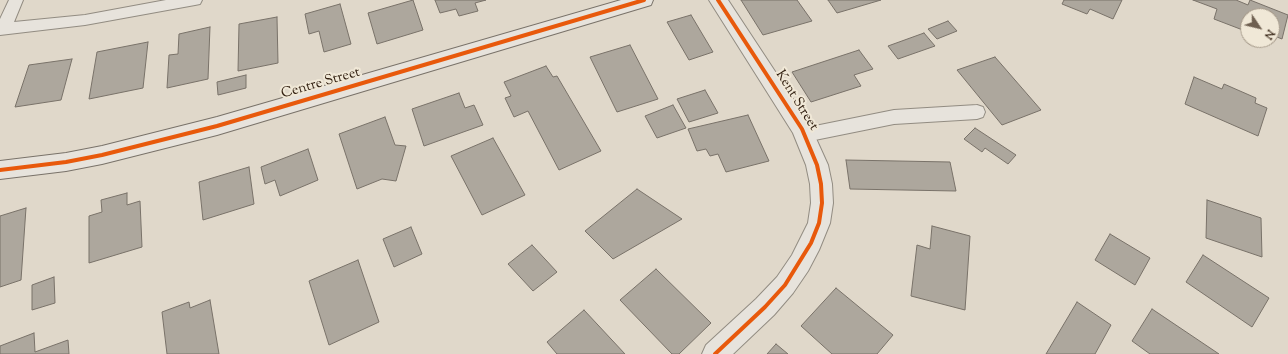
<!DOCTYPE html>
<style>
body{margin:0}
#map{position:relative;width:1288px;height:354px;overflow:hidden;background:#e0d8ca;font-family:"Sorts Mill Goudy",serif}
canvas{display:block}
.north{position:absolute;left:1240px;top:8px;width:40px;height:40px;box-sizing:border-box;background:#f0e8d7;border:1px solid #a39787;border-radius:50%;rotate:125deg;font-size:11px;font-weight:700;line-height:16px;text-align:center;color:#301e0f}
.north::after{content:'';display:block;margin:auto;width:14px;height:18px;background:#6e5f50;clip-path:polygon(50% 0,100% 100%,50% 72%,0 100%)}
</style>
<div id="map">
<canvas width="1288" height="354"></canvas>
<div class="north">N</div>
</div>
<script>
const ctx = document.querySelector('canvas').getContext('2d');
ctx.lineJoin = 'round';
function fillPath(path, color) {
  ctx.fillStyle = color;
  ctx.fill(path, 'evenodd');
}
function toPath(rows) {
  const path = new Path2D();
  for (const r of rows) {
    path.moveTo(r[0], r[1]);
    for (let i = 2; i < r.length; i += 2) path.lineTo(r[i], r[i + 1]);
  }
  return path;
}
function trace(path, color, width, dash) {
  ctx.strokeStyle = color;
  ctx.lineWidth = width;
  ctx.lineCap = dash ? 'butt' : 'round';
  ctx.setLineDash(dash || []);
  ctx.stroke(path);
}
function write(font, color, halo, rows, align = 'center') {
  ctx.font = font + ' "Sorts Mill Goudy",serif';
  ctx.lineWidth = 4;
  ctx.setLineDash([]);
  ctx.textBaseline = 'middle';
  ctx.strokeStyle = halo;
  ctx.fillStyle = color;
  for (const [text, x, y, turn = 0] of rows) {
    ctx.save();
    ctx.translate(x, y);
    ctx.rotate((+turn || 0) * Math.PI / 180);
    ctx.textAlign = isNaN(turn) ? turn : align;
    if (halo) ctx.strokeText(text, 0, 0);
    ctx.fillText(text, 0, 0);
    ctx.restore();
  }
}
const building = toPath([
 [413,0,423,30,377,44,368,13,413,0],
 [435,0,486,0,475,3,478,11,459,16,456,9,440,13,435,0],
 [741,0,797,0,812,21,763,35,741,0],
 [828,0,881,0,837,13,828,0],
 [1064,0,1122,0,1113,19,1090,9,1087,14,1062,4,1064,0],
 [1193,0,1236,0,1248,5,1250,0,1288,15,1282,39,1272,35,1272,16,1248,16,1248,32,1214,19,1217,9,1193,0],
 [340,4,351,44,324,52,319,31,309,34,305,14,340,4],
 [691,15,713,52,689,60,667,22,691,15],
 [277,17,278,63,238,71,239,24,277,17],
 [948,21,957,31,937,39,928,29,948,21],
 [210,27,208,79,167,88,169,55,178,54,179,34,210,27],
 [924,33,935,46,898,59,888,46,924,33],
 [148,42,143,88,89,99,97,52,148,42],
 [630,45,658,99,617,112,590,57,630,45],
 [859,50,873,69,854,75,861,86,811,102,792,72,859,50],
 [995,57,1041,110,1002,125,957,70,995,57],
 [72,59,61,100,15,107,29,65,72,59],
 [546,66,553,77,557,76,601,151,559,170,528,111,514,117,505,98,511,96,504,82,546,66],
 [246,75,246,88,218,95,217,82,246,75],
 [1194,77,1222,89,1224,84,1256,98,1255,103,1267,108,1258,136,1185,104,1194,77],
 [705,90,718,113,689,122,677,99,705,90],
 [459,93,465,108,474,105,483,125,424,146,412,109,459,93],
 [673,105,686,128,657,138,645,116,673,105],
 [748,115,769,161,726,172,718,154,710,156,706,149,697,151,688,129,748,115],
 [385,117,395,145,406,146,396,181,382,179,357,189,339,134,385,117],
 [975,128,1016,155,1008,164,985,148,982,152,964,139,975,128],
 [493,138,525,195,482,215,451,156,493,138],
 [308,149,318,180,280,196,275,180,265,184,261,167,308,149],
 [846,160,950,162,956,191,850,189,846,160],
 [249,167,254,204,203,220,199,182,249,167],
 [637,189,682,219,613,259,585,231,637,189],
 [127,193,127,205,140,201,142,247,89,263,89,216,102,212,101,200,127,193],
 [1207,200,1261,218,1262,257,1206,238,1207,200],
 [26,208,21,280,0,287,0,216,26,208],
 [932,226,970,236,965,310,911,296,917,245,930,249,932,226],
 [411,227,422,254,394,267,383,239,411,227],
 [1110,234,1150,258,1135,285,1095,260,1110,234],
 [532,245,557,272,533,291,508,264,532,245],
 [1203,255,1269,298,1252,327,1186,282,1203,255],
 [358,260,379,322,329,345,309,281,358,260],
 [656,269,711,323,679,354,672,354,620,300,656,269],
 [54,277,55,303,32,310,32,285,54,277],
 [836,288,893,335,877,354,832,354,801,326,836,288],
 [210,300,219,354,167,354,162,312,189,302,190,308,210,300],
 [1077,302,1111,325,1095,354,1046,354,1077,302],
 [1152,309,1219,354,1150,354,1132,341,1152,309],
 [584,310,625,354,557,354,547,342,584,310],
 [34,333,35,352,68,340,69,354,0,354,0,346,34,333],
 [776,344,788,354,767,354,776,344]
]);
const lane = toPath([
 [9,0,23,0,14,22,85,15,166,0,202,0,200,4,195,5,85,25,0,35,0,19,9,0],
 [977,105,983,107,985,112,983,117,977,119,894,124,805,142,799,140,797,135,799,130,805,128,894,110,977,105]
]);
const street = toPath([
 [709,0,728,0,809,123,828,165,832,184,833,203,830,223,819,250,808,271,793,293,774,315,733,354,702,354,706,345,756,299,777,277,792,255,808,223,811,203,810,184,806,165,793,133,709,0]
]);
const secondary = toPath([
 [621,0,653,0,651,5,217,135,102,164,66,171,0,179,0,161,66,153,102,146,217,117,621,0]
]);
const cycleway = toPath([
 [0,170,66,162,102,155,217,126,644,0],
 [715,354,765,307,785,285,811,243,819,223,822,203,821,184,817,165,802,129,718,0]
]);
const streetNames = [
 ["Centre Street",321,84,-16],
 ["Kent Street",796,101,58]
];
fillPath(building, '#ada79d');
trace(building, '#797269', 1);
trace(lane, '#928c82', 2);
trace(street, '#928c82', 2);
trace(secondary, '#797269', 2);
fillPath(lane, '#e7e3dc');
fillPath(street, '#e7e3dc');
fillPath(secondary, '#e7e3dc');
trace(cycleway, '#e8590c', 4);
write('14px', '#301e0f', '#f0e8d7', streetNames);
</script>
